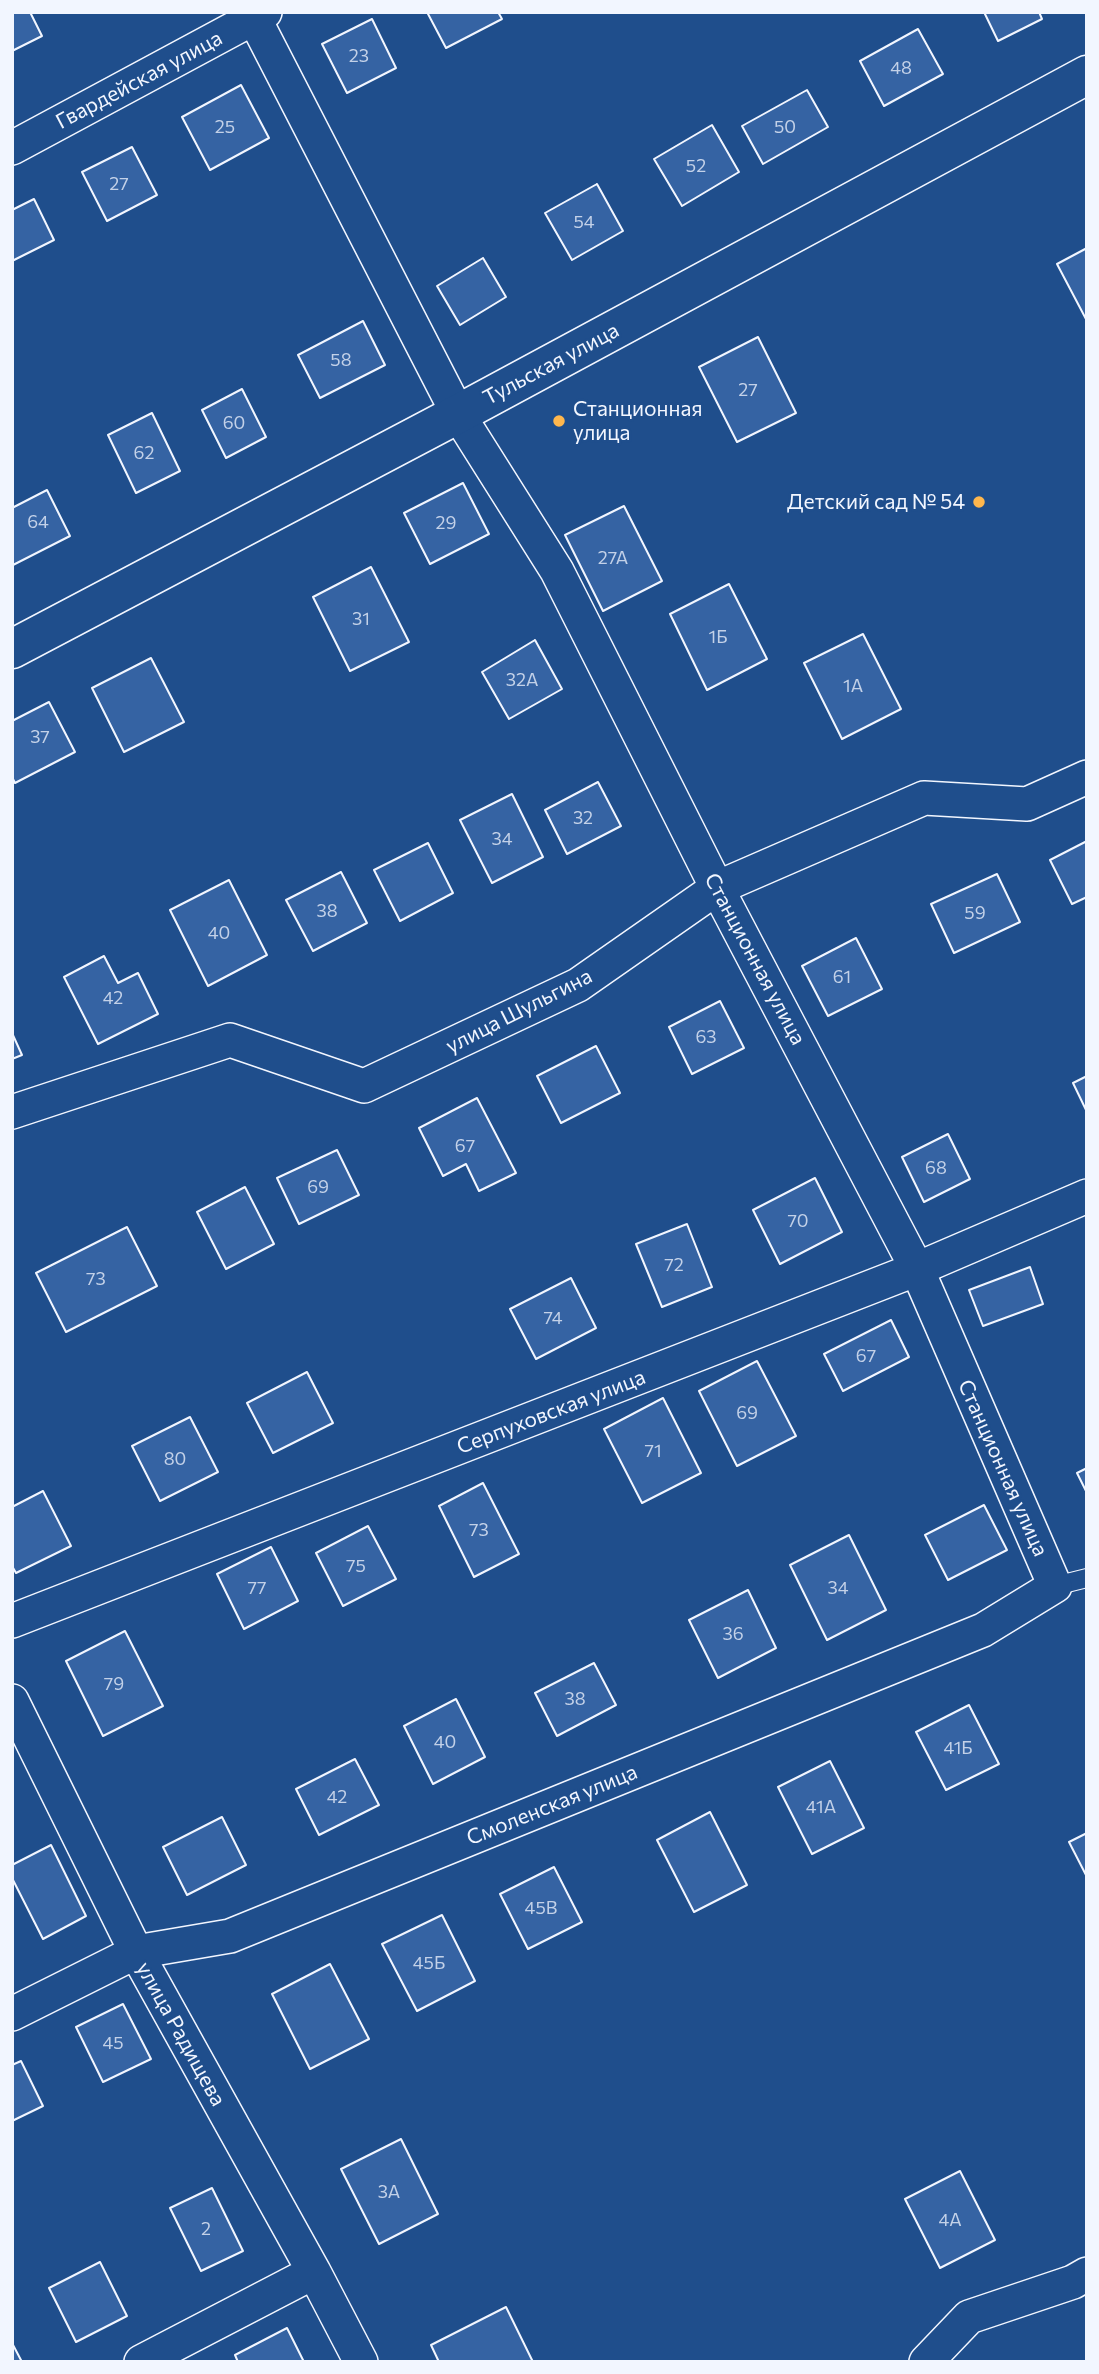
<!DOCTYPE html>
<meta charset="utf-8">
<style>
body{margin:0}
#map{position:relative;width:1099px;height:2374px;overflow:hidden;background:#1f4e8c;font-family:Commissioner,sans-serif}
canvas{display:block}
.frame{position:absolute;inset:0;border:14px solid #f2f6ff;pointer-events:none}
</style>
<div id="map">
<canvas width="1099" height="2374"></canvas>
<div class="frame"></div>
</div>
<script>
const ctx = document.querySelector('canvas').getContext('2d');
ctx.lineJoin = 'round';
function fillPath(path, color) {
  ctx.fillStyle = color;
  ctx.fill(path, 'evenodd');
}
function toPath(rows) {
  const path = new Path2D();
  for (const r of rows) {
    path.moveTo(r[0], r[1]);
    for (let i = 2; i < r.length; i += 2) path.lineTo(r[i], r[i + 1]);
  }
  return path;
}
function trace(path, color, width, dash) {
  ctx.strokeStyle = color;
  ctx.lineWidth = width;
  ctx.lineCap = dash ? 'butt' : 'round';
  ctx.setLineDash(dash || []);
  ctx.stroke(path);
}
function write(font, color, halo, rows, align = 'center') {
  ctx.font = font + ' Commissioner,sans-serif';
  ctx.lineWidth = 5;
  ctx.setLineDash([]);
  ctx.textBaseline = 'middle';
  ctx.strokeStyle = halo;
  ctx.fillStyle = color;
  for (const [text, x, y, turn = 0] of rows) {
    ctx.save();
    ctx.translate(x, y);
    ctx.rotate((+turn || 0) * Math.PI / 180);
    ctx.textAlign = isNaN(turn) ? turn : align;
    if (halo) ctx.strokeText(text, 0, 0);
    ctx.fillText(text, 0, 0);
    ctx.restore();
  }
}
const building = toPath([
 [12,12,30,12,42,36,12,51,12,12],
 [427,12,498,12,502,19,446,48,427,12],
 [984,12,1039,12,1042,19,998,41,984,12],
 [372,19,396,68,347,93,322,44,372,19],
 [918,29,943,74,884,106,860,61,918,29],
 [241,85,269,138,210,170,182,117,241,85],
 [807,90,828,127,763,164,742,126,807,90],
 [712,125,739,172,682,206,654,159,712,125],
 [132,147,157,195,107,221,82,172,132,147],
 [597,184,623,231,572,260,545,213,597,184],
 [34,199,54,240,12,261,12,210,34,199],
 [1087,248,1087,321,1057,264,1087,248],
 [483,258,506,297,460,325,437,286,483,258],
 [363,321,385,365,320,398,298,355,363,321],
 [758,337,796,413,737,442,699,367,758,337],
 [242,389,266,437,226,458,202,410,242,389],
 [152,413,180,471,136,493,108,435,152,413],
 [463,483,489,534,430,564,404,513,463,483],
 [47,490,70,536,13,565,12,508,47,490],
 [624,506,662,581,603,611,565,535,624,506],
 [371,567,409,642,350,671,313,597,371,567],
 [729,584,767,659,707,690,670,614,729,584],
 [863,634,901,709,842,739,804,663,863,634],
 [535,640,562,689,509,719,482,672,535,640],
 [151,658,184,722,124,752,92,688,151,658],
 [49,702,75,752,15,783,12,777,12,721,49,702],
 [598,782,621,826,567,854,545,810,598,782],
 [512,794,543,857,492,883,460,820,512,794],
 [1087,841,1087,897,1072,904,1050,860,1087,841],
 [428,843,453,893,400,921,374,870,428,843],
 [341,872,367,923,313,951,286,900,341,872],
 [997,874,1020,922,954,953,931,904,997,874],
 [229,880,267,955,208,986,170,910,229,880],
 [856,938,882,989,828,1016,802,966,856,938],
 [104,956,118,983,138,973,158,1014,98,1044,64,977,104,956],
 [720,1001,744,1048,692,1074,669,1027,720,1001],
 [12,1033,22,1055,12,1059,12,1033],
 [596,1046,620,1093,561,1123,537,1076,596,1046],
 [1087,1076,1087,1112,1073,1083,1087,1076],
 [477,1098,516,1173,479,1191,466,1164,443,1176,419,1128,477,1098],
 [948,1134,970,1179,924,1202,902,1157,948,1134],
 [337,1150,359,1195,299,1224,277,1178,337,1150],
 [815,1178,842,1232,780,1264,753,1210,815,1178],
 [245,1187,274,1244,226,1269,197,1212,245,1187],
 [687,1224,712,1287,662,1307,636,1244,687,1224],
 [127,1227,157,1286,66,1332,36,1273,127,1227],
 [1030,1267,1043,1304,983,1326,969,1290,1030,1267],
 [571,1278,596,1328,536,1359,510,1309,571,1278],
 [891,1320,909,1357,843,1391,824,1354,891,1320],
 [757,1361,796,1436,737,1466,699,1391,757,1361],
 [307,1372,333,1423,273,1453,247,1403,307,1372],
 [663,1398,701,1473,642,1503,604,1429,663,1398],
 [190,1417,218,1472,160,1501,132,1446,190,1417],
 [1087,1468,1087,1493,1077,1473,1087,1468],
 [483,1483,519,1554,474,1577,439,1506,483,1483],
 [43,1491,71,1546,16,1573,12,1566,12,1507,43,1491],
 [984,1505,1007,1550,948,1580,925,1535,984,1505],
 [368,1526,396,1579,343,1606,316,1553,368,1526],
 [849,1535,886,1610,827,1640,790,1565,849,1535],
 [271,1547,298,1601,244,1629,217,1574,271,1547],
 [748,1590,776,1648,718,1678,689,1620,748,1590],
 [125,1631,163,1706,103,1736,66,1661,125,1631],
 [594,1663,616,1705,557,1736,535,1693,594,1663],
 [456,1699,485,1757,433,1784,404,1726,456,1699],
 [969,1705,999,1764,946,1790,916,1732,969,1705],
 [355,1759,379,1805,319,1835,296,1789,355,1759],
 [830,1761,864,1828,812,1854,778,1787,830,1761],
 [710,1812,747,1885,694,1912,657,1840,710,1812],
 [222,1817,246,1865,187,1895,163,1847,222,1817],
 [1087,1833,1087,1877,1069,1842,1087,1833],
 [51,1845,86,1916,43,1939,12,1878,12,1865,51,1845],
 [554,1867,582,1922,528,1949,500,1894,554,1867],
 [442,1915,475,1981,417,2011,382,1944,442,1915],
 [330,1964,369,2039,310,2069,272,1994,330,1964],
 [123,2004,151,2059,103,2082,76,2027,123,2004],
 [21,2061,43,2106,12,2121,12,2065,21,2061],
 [401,2139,438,2214,379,2244,341,2169,401,2139],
 [960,2171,995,2240,940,2268,905,2199,960,2171],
 [212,2188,243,2251,201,2271,170,2208,212,2188],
 [100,2262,127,2316,76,2342,49,2288,100,2262],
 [506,2307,533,2362,439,2362,431,2345,506,2307],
 [287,2328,304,2362,238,2362,235,2355,287,2328],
 [12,2343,22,2362,12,2362,12,2343]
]);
const service = toPath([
 [1055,1586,1087,1578]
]);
const minor = toPath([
 [12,148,265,12],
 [12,1112,230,1040,364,1086,578,985,717,888,924,798,1027,804,1087,777],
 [12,1621,917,1269,1087,1196],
 [12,1701,136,1952,314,2272,361,2362],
 [12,2014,136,1952,230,1936,983,1630,1055,1586,917,1269,717,888,557,571,458,414,251,12],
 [141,2362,314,2272],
 [926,2362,969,2317,1073,2282,1087,2274]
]);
const secondary = toPath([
 [12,649,458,414,1087,75]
]);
const markers = [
 [559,421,7,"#ffb74d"],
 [979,502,7,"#ffb74d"]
];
const numberNames = [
 ["23",359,56],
 ["48",901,68],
 ["25",225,127],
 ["50",785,127],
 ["52",696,166],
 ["27",119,184],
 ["54",584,222],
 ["58",341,360],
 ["27",748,390],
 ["60",234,423],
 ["62",144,453],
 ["64",38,522],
 ["29",446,523],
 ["27А",613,558],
 ["31",361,619],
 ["1Б",718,637],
 ["32А",522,680],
 ["1А",853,686],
 ["37",40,737],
 ["32",583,818],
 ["34",502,839],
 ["38",327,911],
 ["59",975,913],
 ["40",219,933],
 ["61",842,977],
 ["42",113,998],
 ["63",706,1037],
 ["67",465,1146],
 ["68",936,1168],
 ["69",318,1187],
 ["70",798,1221],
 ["72",674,1265],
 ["73",96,1279],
 ["74",553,1318],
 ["67",866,1356],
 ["69",747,1413],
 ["71",653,1451],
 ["80",175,1459],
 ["73",479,1530],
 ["75",356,1566],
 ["77",257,1588],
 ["34",838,1588],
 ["36",733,1634],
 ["79",114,1684],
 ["38",575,1699],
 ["40",445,1742],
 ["41Б",958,1748],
 ["42",337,1797],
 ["41А",821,1807],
 ["45В",541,1908],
 ["45Б",429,1963],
 ["45",113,2043],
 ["3А",389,2192],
 ["4А",950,2220],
 ["2",206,2229]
];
const streetNames = [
 ["Гвардейская улица",139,80,-28],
 ["Тульская улица",551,364,-28],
 ["Станционная улица",755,959,62],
 ["улица Шульгина",519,1011,-27],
 ["Серпуховская улица",551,1412,-21],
 ["Станционная улица",1003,1468,66],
 ["Смоленская улица",552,1805,-22],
 ["улица Радищева",181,2034,61]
];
const poiNames = [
 ["Станционная",573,409],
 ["улица",573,433],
 ["Детский сад № 54",965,502,"right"]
];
fillPath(building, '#3563a3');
trace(building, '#f2f6ff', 2);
trace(service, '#f2f6ff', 20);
trace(minor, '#f2f6ff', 36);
trace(secondary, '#f2f6ff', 41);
trace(service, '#1f4e8c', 18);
trace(minor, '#1f4e8c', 33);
trace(secondary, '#1f4e8c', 38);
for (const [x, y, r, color] of markers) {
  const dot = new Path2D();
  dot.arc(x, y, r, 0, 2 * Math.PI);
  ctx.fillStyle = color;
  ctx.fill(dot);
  trace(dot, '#1f4e8c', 2.5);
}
write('18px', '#c3d1e8', null, numberNames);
write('21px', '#f2f6ff', '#1f4e8c', streetNames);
write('21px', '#f2f6ff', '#1f4e8c', poiNames, 'left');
</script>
